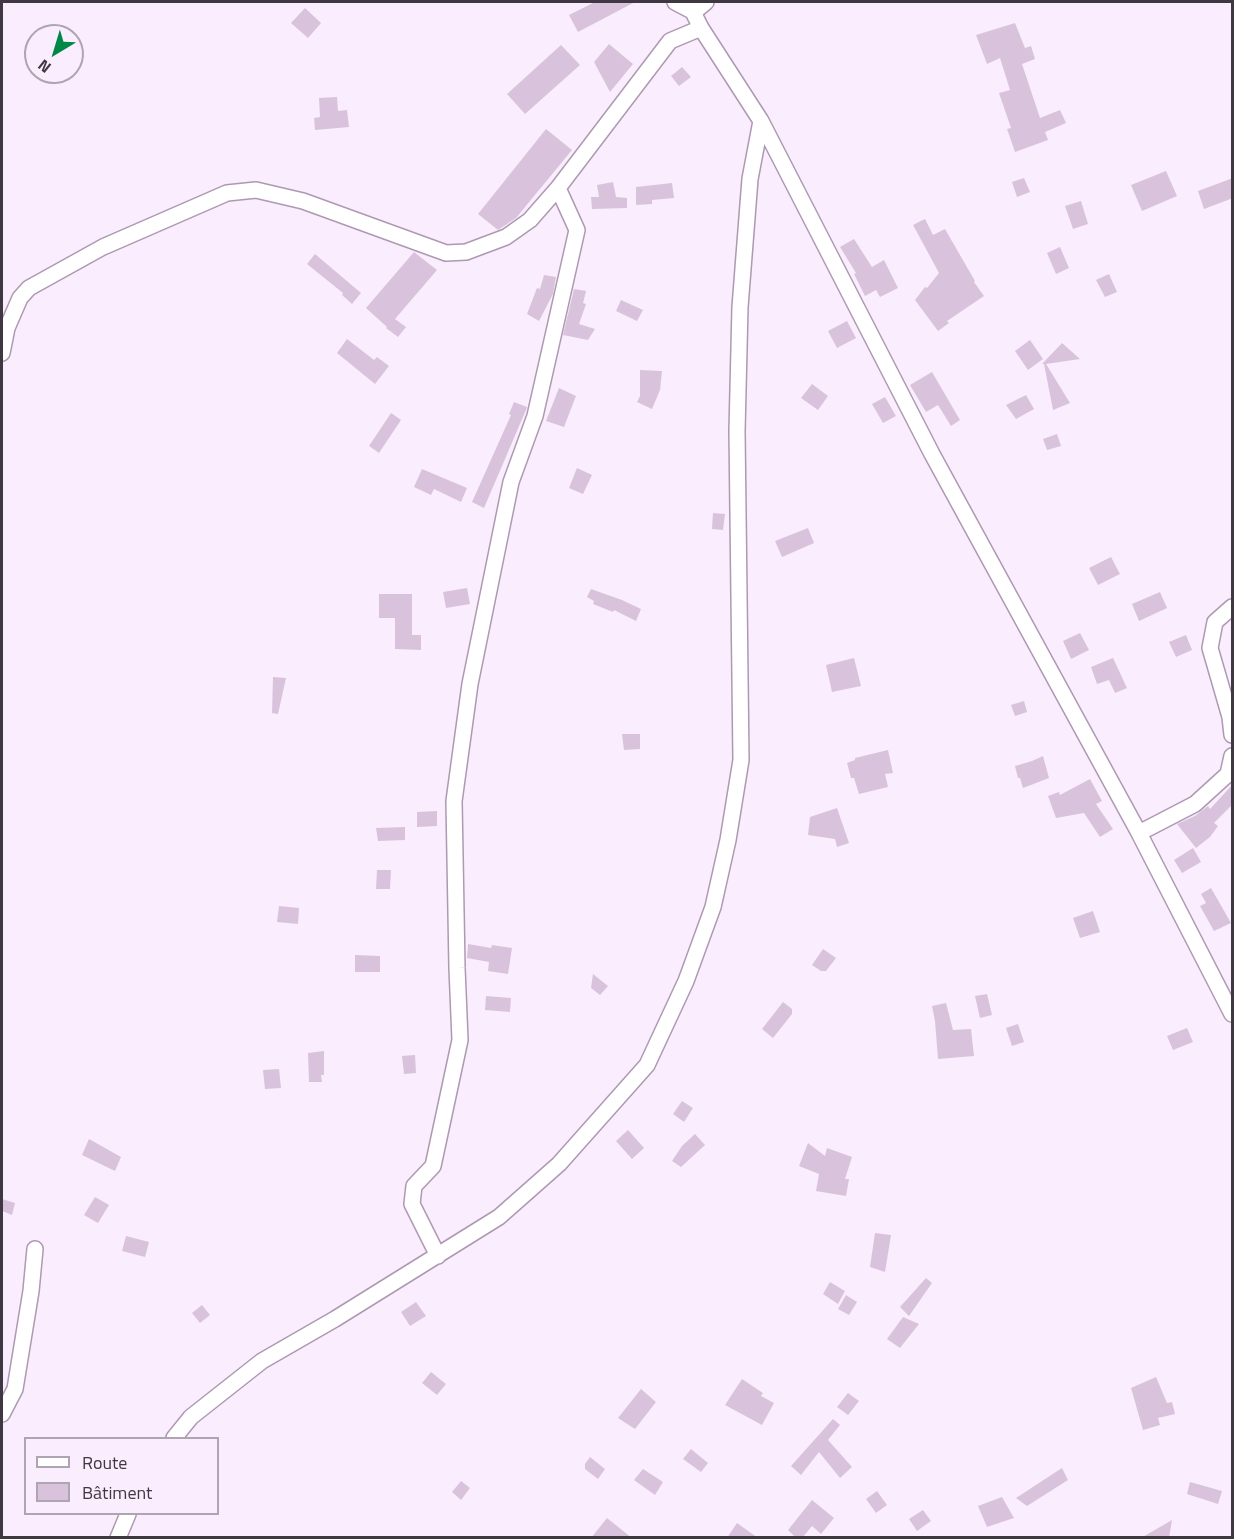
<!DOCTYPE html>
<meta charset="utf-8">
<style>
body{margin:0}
#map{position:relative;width:1234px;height:1539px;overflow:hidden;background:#faedfd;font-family:"Titillium Web",sans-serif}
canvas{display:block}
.frame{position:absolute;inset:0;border:3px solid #3f3741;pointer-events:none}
.legend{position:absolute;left:24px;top:1437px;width:195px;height:78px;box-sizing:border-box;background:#faedfd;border:2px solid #afa4b2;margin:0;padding:8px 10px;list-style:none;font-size:18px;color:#3f3741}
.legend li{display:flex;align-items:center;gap:12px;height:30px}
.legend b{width:30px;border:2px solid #afa4b2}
.north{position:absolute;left:24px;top:24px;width:60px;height:60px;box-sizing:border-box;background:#faedfd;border:2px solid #afa4b2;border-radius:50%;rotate:218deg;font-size:16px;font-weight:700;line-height:24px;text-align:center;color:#3f3741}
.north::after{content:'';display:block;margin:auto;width:21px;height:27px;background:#008946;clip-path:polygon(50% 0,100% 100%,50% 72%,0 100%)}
</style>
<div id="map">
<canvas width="1234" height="1539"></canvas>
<div class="frame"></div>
<ul class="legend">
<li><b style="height:8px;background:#fff"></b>Route</li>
<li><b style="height:16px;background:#d9c3dc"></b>Bâtiment</li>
</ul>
<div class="north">N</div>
</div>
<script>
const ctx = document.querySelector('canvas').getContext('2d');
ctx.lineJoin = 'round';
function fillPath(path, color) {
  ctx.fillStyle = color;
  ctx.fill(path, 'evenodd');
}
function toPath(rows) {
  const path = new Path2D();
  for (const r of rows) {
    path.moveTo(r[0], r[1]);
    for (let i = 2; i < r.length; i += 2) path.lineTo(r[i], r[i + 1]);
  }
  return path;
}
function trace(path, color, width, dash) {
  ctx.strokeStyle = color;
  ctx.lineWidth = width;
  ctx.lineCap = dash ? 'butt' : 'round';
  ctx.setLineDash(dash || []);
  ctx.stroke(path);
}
const building = toPath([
 [595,2,635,2,578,32,569,15],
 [305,8,321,23,308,38,291,23],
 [1015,23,1025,48,1031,46,1035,59,1022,64,1040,118,1060,110,1066,123,1045,132,1048,140,1015,152,1007,129,1011,128,999,93,1010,90,1000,58,987,64,976,35],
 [609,44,633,64,610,92,594,62],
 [561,45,580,65,525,114,507,94],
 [682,67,691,77,679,86,671,76],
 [337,97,338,111,347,110,349,127,315,130,314,118,320,117,319,98],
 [546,129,572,150,516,218,498,230,478,214],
 [1166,171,1177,196,1142,211,1131,185],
 [1024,178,1030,192,1017,197,1012,182],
 [1233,178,1233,198,1204,209,1198,191],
 [613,182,616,197,627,198,627,208,592,209,591,197,599,197,597,185],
 [672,183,674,198,652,200,652,204,636,205,636,187],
 [1081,201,1088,224,1073,229,1065,206],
 [925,219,933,235,945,229,975,281,974,282,984,296,947,321,949,323,938,331,915,300,925,287,927,288,939,273,913,225],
 [854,239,872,267,884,260,898,288,880,297,876,290,865,296,854,274,856,273,840,247],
 [1060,247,1069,268,1056,274,1047,253],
 [414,252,437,270,395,319,406,327,398,337,386,328,387,327,366,308],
 [315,254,361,293,352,304,342,295,343,293,307,264],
 [1109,274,1117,292,1105,297,1096,280],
 [544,275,556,277,553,294,539,321,527,314,537,288,540,289],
 [574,289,586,291,583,303,586,304,579,324,595,329,588,340,563,335],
 [621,300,643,310,637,321,616,311],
 [847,321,856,338,837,348,828,331],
 [347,339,374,360,377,357,389,366,375,384,337,353],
 [1030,340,1043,359,1028,370,1015,351],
 [1062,343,1080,359,1046,364,1070,403,1053,410,1044,364,1042,364],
 [640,370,662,371,660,390,652,409,637,402,640,396],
 [932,372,960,420,951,426,938,405,926,412,910,385],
 [812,384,828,396,818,410,801,398],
 [559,388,576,396,564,427,546,421],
 [1026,395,1034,409,1016,419,1006,405],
 [885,397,896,416,883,423,872,404],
 [514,402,527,407,526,410,484,508,472,502,511,415,509,414],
 [391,413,401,420,379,453,369,446],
 [1057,434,1061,446,1047,450,1043,439],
 [577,468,592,475,583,494,569,488],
 [422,469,467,488,461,502,434,489,431,495,414,487],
 [713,513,725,514,723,530,712,529],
 [808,528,814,543,782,557,775,541],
 [1111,557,1120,574,1098,585,1089,568],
 [467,588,470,604,446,608,443,592],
 [591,589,622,600,641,609,636,621,614,610,613,612,593,604,594,601,587,597],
 [1160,592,1167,608,1139,621,1132,604],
 [379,594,412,594,412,635,421,635,421,650,395,649,395,618,379,618],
 [1080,633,1089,650,1071,659,1063,641],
 [1186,635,1192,650,1176,657,1169,642],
 [854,658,861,686,832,692,826,665],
 [1113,658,1127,688,1115,693,1109,680,1097,684,1091,667],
 [273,677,286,678,278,714,272,713],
 [1024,701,1027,712,1015,716,1011,705],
 [622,734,640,734,640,749,624,750],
 [888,750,893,773,885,774,888,787,859,794,854,778,851,778,847,763,855,760,855,758],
 [1043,756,1049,778,1023,788,1020,778,1018,778,1015,766,1032,761],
 [1090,779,1102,801,1096,804,1113,829,1100,837,1084,813,1056,818,1048,796,1059,792,1060,795],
 [1233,784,1233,804,1214,823,1218,826,1210,837,1196,848,1177,824,1195,816,1208,806,1210,809],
 [837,808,849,843,837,847,835,839,808,835,810,817],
 [437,811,437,826,417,827,417,812],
 [405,827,405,840,378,841,376,828],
 [1193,848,1201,862,1182,873,1174,860],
 [377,870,391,870,390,889,376,889],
 [1211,888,1231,923,1214,931,1200,906,1206,903,1201,894],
 [279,906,299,908,298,924,277,922],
 [1093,911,1100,932,1080,938,1073,918],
 [468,944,491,948,492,945,512,948,508,974,488,971,489,962,467,958],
 [823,949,836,958,826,971,821,971,812,965],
 [355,955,380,956,380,972,355,972],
 [593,974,608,986,600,995,591,988],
 [987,994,992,1015,980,1018,975,996],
 [486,996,511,998,510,1012,485,1010],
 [783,1002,792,1009,792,1014,773,1038,762,1029],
 [946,1003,953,1030,971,1029,974,1056,938,1059,935,1021,932,1006],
 [1018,1024,1024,1042,1012,1046,1006,1028],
 [1187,1028,1193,1042,1173,1050,1167,1036],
 [324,1051,324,1075,321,1075,322,1082,309,1082,308,1053],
 [415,1055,416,1073,404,1074,402,1056],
 [279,1069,281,1088,265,1089,263,1070],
 [682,1101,693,1108,684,1122,673,1114],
 [628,1130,644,1148,632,1159,616,1141],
 [695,1134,705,1145,681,1167,672,1161,682,1146],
 [89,1139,121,1157,115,1171,82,1155],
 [808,1143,825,1156,827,1148,852,1157,845,1179,849,1179,846,1196,816,1191,819,1174,799,1166],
 [95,1197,109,1205,98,1223,84,1215],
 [2,1199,15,1203,12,1215,2,1211],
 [875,1233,891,1235,885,1272,870,1267],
 [126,1236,149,1242,145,1257,122,1251],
 [926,1278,932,1283,909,1316,900,1307],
 [830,1282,845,1291,838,1304,823,1294],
 [846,1295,857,1302,849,1315,838,1309],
 [416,1302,426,1316,410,1326,401,1312],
 [202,1305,210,1315,200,1323,192,1313],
 [903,1317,919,1324,900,1348,887,1339],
 [431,1372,446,1384,437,1395,422,1383],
 [1156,1377,1167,1403,1172,1402,1175,1414,1158,1418,1160,1425,1143,1430,1131,1388],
 [742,1379,763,1393,761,1396,774,1403,762,1425,725,1405],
 [641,1389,656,1402,635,1429,618,1418],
 [848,1393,859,1401,848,1415,837,1407],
 [833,1419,840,1425,828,1440,852,1467,840,1478,819,1452,801,1475,791,1466],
 [691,1449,708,1463,701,1472,683,1459],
 [590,1457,605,1469,598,1479,585,1469,585,1464],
 [1062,1468,1068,1480,1027,1506,1016,1498],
 [643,1469,663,1482,655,1495,634,1480],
 [461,1481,470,1488,461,1500,452,1492],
 [1190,1482,1222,1491,1218,1504,1187,1494],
 [877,1491,887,1505,876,1513,866,1499],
 [1002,1497,1014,1518,987,1527,978,1506],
 [812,1500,834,1518,821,1534,812,1526,802,1538,796,1538,788,1530],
 [923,1510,931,1521,917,1531,909,1519],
 [607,1518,632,1538,591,1538],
 [1172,1520,1169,1538,1141,1538],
 [737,1523,758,1538,727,1538]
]);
const minor = toPath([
 [675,2,694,12,706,2],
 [688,2,701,28,761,121,932,454,1139,833,1232,1014],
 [2,353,7,328,20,298,29,288,103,247,227,193,256,190,303,201,446,253,466,252,506,237,530,220,558,188],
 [1232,607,1215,622,1210,648,1230,717,1232,735],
 [1139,833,1195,804,1228,774,1232,756],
 [438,1256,412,1204,414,1186,433,1166,460,1040,457,968,454,801,470,684,511,482,535,416,577,230,558,188,670,41,701,28],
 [2,1414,15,1389,31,1291,35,1249],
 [174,1438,191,1417,262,1361,335,1319,499,1217,559,1164,647,1065,686,981,713,907,728,840,741,760,737,431,740,307,750,179,761,121],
 [118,1538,128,1514]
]);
fillPath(building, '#d9c3dc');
trace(minor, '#ae99b2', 18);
trace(minor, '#fff', 15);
</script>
